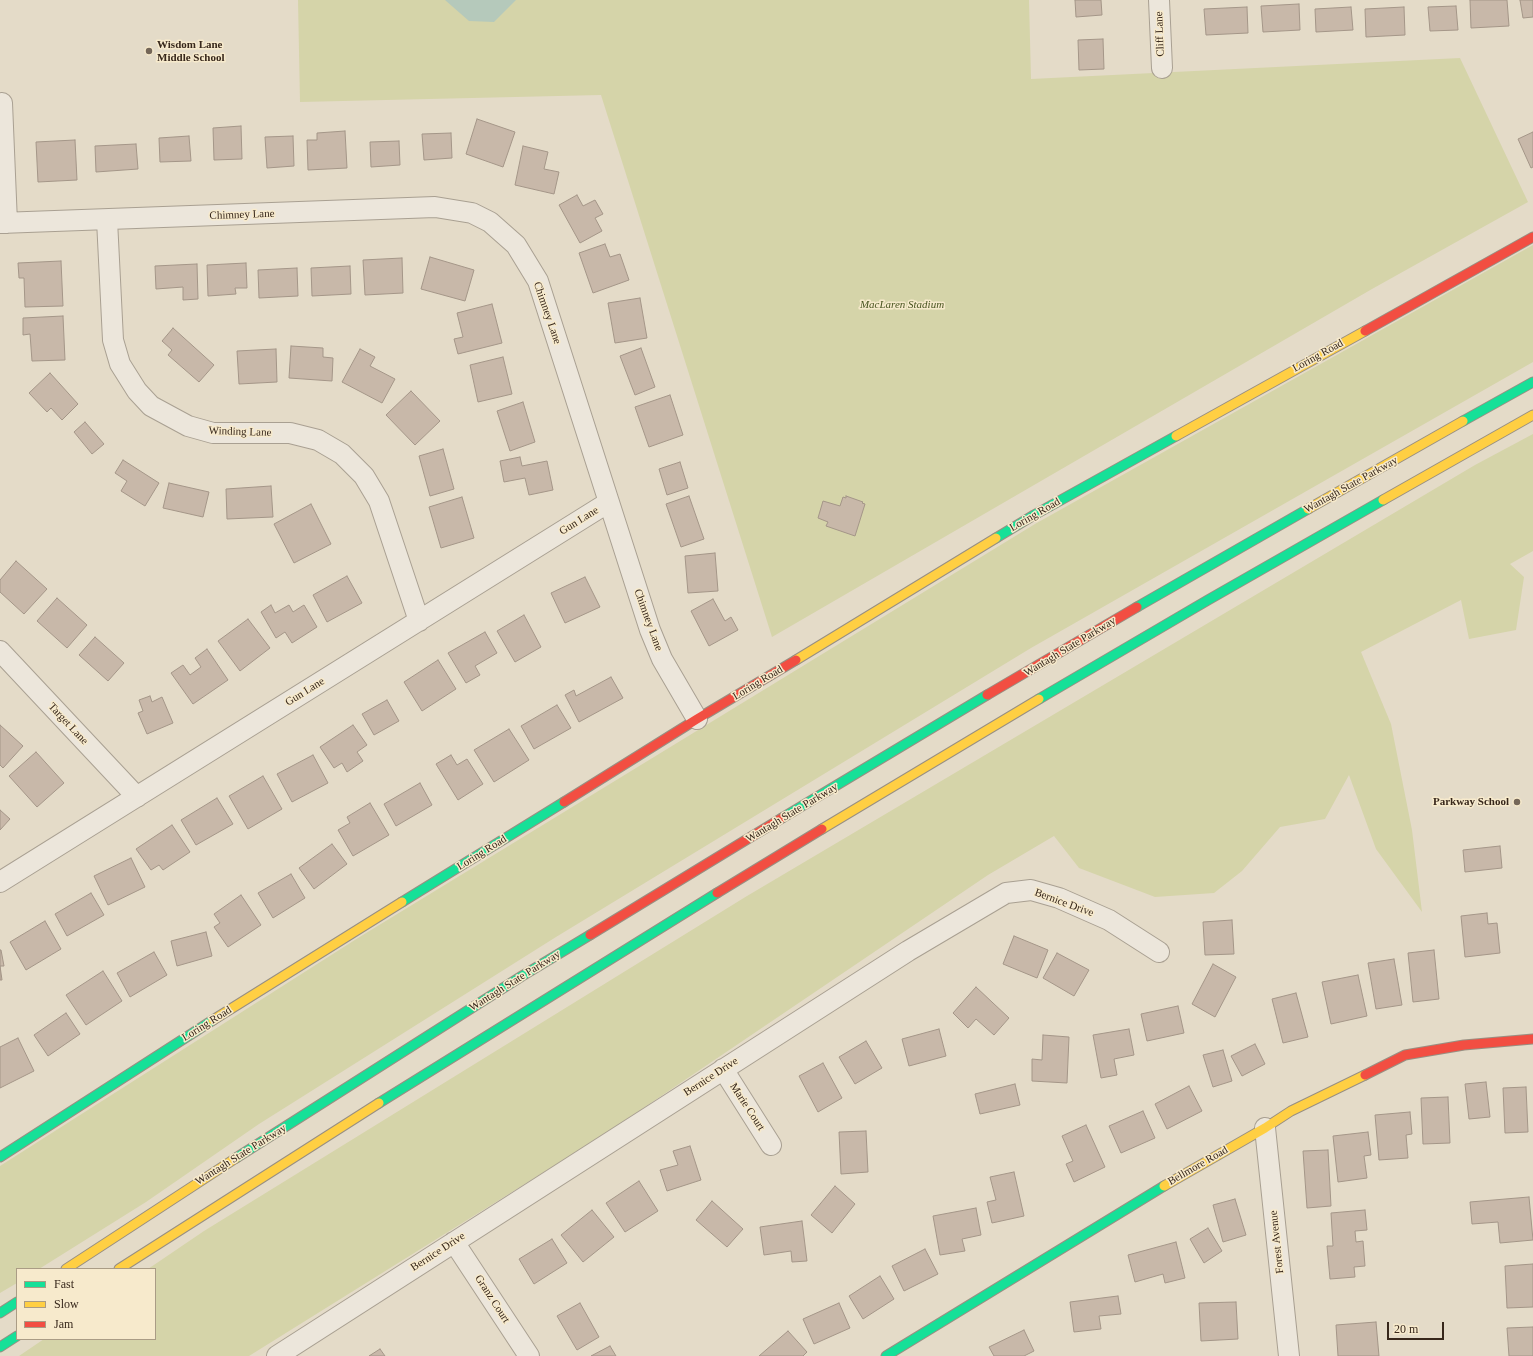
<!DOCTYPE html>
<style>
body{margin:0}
#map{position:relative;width:1533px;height:1356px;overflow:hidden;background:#e4dbc8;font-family:"Times New Roman",serif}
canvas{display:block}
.legend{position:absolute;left:16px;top:1268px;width:140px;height:72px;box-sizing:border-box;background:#f7eacc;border:1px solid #aa9c85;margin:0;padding:5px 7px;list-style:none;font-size:12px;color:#37271b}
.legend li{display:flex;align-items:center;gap:8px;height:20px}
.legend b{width:20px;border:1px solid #aa9c85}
.scale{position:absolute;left:1387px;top:1322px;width:57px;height:18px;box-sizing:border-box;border:2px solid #37271b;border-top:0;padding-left:5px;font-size:12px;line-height:14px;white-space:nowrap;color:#37271b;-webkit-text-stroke:3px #f7eacc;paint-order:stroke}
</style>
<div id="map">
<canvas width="1533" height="1356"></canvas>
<ul class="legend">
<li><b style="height:5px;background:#16e098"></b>Fast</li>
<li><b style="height:5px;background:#ffcf43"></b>Slow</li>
<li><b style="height:5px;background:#f24e42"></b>Jam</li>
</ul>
<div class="scale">20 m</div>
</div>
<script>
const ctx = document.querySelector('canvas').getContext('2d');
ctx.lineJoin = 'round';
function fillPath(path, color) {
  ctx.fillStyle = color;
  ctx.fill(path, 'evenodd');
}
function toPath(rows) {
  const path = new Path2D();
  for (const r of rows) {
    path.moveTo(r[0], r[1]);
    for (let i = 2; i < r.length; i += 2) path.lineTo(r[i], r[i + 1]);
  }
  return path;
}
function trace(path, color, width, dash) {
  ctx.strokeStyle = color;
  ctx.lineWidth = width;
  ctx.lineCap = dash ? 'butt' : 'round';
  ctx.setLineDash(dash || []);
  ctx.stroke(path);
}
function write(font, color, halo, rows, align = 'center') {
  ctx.font = font + ' "Times New Roman",serif';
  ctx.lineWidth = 3;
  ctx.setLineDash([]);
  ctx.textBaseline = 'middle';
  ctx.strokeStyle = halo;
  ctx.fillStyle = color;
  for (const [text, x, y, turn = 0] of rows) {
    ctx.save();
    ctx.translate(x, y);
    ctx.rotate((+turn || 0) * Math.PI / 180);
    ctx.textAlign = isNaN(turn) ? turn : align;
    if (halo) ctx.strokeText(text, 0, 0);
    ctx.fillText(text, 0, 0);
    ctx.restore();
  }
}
const green = toPath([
 [298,0,1029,0,1031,79,1460,58,1528,202,1372,289,772,637,601,95,300,102],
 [1533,245,1533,362,1031,648,556,937,259,1124,146,1202,39,1269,17,1269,17,1283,0,1293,0,1166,358,938,1035,524],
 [1533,434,1533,551,1510,564,1524,577,1516,630,1469,639,1461,600,1361,652,1391,724,1412,830,1422,912,1376,849,1349,775,1325,819,1280,827,1242,871,1214,893,1155,897,1079,868,1054,836,988,875,605,1134,249,1356,19,1356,44,1339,155,1339,155,1269,148,1269,204,1231,747,896,1475,465]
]);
const water = toPath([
 [445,0,516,0,494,22,469,21]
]);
const building = toPath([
 [1075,0,1101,0,1102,15,1076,17,1075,0],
 [1470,0,1507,0,1509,26,1471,28,1470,0],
 [1520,0,1533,0,1533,17,1523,18,1520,0],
 [1299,4,1300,30,1263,32,1261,6,1299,4],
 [1456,6,1458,30,1430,31,1428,7,1456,6],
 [1247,7,1248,33,1206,35,1204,9,1247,7],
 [1351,7,1353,30,1316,32,1315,9,1351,7],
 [1404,7,1405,35,1366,37,1365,9,1404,7],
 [1103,39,1104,69,1079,70,1078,40,1103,39],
 [477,119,515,132,503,167,466,154,477,119],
 [241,126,242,159,214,160,213,128,241,126],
 [345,131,347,168,308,170,307,140,317,140,317,133,345,131],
 [1533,132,1533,167,1531,168,1518,139,1533,132],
 [451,133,452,158,424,160,422,134,451,133],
 [189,136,191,161,160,162,159,138,189,136],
 [293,136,294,166,267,168,265,137,293,136],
 [75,140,77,180,38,182,36,142,75,140],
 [399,141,400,165,371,167,370,142,399,141],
 [136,144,138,169,96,172,95,146,136,144],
 [523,146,548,152,544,169,559,172,554,194,515,185,523,146],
 [577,195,583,206,595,200,603,214,595,218,602,231,580,243,559,205,577,195],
 [605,244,610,257,620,254,629,280,593,293,579,253,605,244],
 [430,257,474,270,465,301,421,289,430,257],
 [402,258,403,293,365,295,363,260,402,258],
 [61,261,63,306,25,307,24,278,19,278,18,263,61,261],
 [246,263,247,288,235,288,236,294,208,296,207,265,246,263],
 [197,264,198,299,183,300,183,287,156,289,155,266,197,264],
 [350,266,351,294,312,296,311,268,350,266],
 [297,268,298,296,259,298,258,270,297,268],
 [640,298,647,338,615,343,608,303,640,298],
 [492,304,502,343,458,354,454,339,463,337,457,313,492,304],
 [63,316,65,360,32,361,30,334,23,335,23,318,63,316],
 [173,328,214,365,199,382,168,355,172,350,162,341,173,328],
 [291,346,323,348,323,357,333,358,332,381,289,378,291,346],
 [641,348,655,387,635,395,620,356,641,348],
 [276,349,277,382,239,384,237,351,276,349],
 [360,349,375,357,370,366,395,379,382,403,342,382,360,349],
 [503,357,512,394,478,402,470,365,503,357],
 [50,373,78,404,62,420,51,408,47,412,29,393,50,373],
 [411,391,440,421,415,445,386,415,411,391],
 [670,395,683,435,649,447,635,407,670,395],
 [523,402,535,442,510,451,497,411,523,402],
 [85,422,104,444,92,454,74,432,85,422],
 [443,449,454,489,430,496,419,456,443,449],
 [520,457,522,466,547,461,553,490,529,495,525,478,504,482,500,461,520,457],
 [123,460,159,483,145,506,121,491,127,481,115,473,123,460],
 [680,462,688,488,667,495,659,469,680,462],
 [169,483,209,492,203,517,163,508,169,483],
 [271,486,273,517,227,519,226,489,271,486],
 [689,496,704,539,681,547,666,504,689,496],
 [846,496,863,502,862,503,865,504,855,536,826,526,828,522,818,518,823,501,840,506,843,497,846,498,846,496],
 [462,497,474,538,441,548,429,507,462,497],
 [311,504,331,544,294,563,274,524,311,504],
 [715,553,718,591,688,593,685,556,715,553],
 [16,561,47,589,24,614,0,592,0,580,16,561],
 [347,576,362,603,327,622,313,595,347,576],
 [585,577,600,607,565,623,551,593,585,577],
 [57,598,87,625,67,648,37,621,57,598],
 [713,599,725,621,731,617,738,630,709,646,691,611,713,599],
 [271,605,275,613,289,605,293,612,304,605,317,627,292,643,285,632,276,638,261,612,271,605],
 [524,615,541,647,515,662,497,631,524,615],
 [248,619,270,648,240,671,218,641,248,619],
 [485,632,497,653,475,666,480,675,466,683,448,653,485,632],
 [95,637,124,663,108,681,79,655,95,637],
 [207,649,228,680,193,704,171,673,183,665,190,675,201,667,195,658,207,649],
 [438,660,456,689,422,711,404,682,438,660],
 [611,677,623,698,579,722,565,695,574,690,576,696,611,677],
 [150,696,152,702,162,697,173,723,147,734,138,713,143,711,139,700,150,696],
 [387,700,399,721,374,735,362,714,387,700],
 [557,705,571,728,534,749,521,726,557,705],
 [0,725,23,746,3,768,0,765,0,725],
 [353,725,367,745,357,752,363,761,347,772,342,763,334,768,320,747,353,725],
 [509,729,529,760,494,782,474,750,509,729],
 [36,752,64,783,37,807,9,776,36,752],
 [313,755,328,783,292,802,277,774,313,755],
 [451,755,457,765,467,759,483,784,458,800,436,764,451,755],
 [263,776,282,809,248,829,229,796,263,776],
 [420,783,432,805,396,826,384,804,420,783],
 [217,798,233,824,196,845,181,820,217,798],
 [370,803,389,835,353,856,338,830,350,823,347,817,370,803],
 [0,810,10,819,0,830,0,810],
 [172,825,190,852,163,870,159,865,151,870,136,849,172,825],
 [332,844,347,864,314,889,299,868,332,844],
 [1500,846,1502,868,1465,872,1463,850,1500,846],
 [131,858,145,887,108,905,94,876,131,858],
 [291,874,305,898,273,918,258,893,291,874],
 [91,893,104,915,67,936,55,914,91,893],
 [241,895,261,925,228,947,214,927,220,923,214,914,241,895],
 [1487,913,1488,924,1497,923,1500,953,1465,957,1461,916,1487,913],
 [1232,920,1234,954,1205,955,1203,922,1232,920],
 [45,921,61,949,26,970,10,942,45,921],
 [206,932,212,956,177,966,171,941,206,932],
 [1014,936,1048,950,1037,978,1003,964,1014,936],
 [0,950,1,950,4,966,0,966,2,980,0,980,0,950],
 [1434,950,1439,999,1413,1002,1408,953,1434,950],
 [154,952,167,975,130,997,117,973,154,952],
 [1057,953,1089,970,1074,996,1043,978,1057,953],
 [1394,959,1402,1005,1376,1009,1368,963,1394,959],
 [1213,964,1236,977,1215,1017,1192,1004,1213,964],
 [103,971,122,1001,86,1025,66,995,103,971],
 [1358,975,1367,1016,1331,1024,1322,982,1358,975],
 [976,987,1009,1018,994,1035,976,1019,968,1028,953,1013,976,987],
 [1296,993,1308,1037,1283,1043,1272,999,1296,993],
 [1178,1006,1184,1033,1147,1041,1141,1014,1178,1006],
 [66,1013,80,1034,48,1056,34,1035,66,1013],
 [939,1029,946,1056,909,1066,902,1039,939,1029],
 [1129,1029,1134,1055,1114,1059,1117,1075,1101,1078,1093,1035,1129,1029],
 [1043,1035,1069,1037,1067,1083,1032,1081,1032,1059,1042,1060,1043,1035],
 [18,1038,34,1071,0,1088,0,1047,18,1038],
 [866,1041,882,1068,855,1084,839,1057,866,1041],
 [1255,1044,1265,1064,1242,1076,1231,1056,1255,1044],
 [1223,1050,1232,1081,1213,1087,1203,1055,1223,1050],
 [823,1063,842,1098,818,1112,799,1076,823,1063],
 [1486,1082,1490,1117,1469,1119,1465,1084,1486,1082],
 [1015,1084,1020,1105,980,1114,975,1094,1015,1084],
 [1189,1086,1202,1111,1167,1129,1155,1104,1189,1086],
 [1526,1087,1528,1132,1505,1133,1503,1088,1526,1087],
 [1448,1097,1450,1143,1423,1144,1421,1098,1448,1097],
 [1143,1111,1155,1138,1121,1153,1109,1126,1143,1111],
 [1410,1112,1412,1134,1406,1135,1408,1158,1379,1160,1375,1115,1410,1112],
 [1086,1125,1105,1167,1074,1182,1066,1164,1073,1161,1062,1136,1086,1125],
 [866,1131,868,1172,841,1174,839,1132,866,1131],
 [1368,1132,1371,1155,1364,1156,1367,1178,1338,1182,1333,1136,1368,1132],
 [690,1146,701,1180,667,1191,660,1170,678,1165,673,1151,690,1146],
 [1328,1150,1331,1206,1307,1208,1303,1151,1328,1150],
 [1014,1172,1024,1216,992,1223,987,1202,996,1200,990,1177,1014,1172],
 [639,1181,658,1211,625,1232,606,1203,639,1181],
 [835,1186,855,1204,832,1233,811,1215,835,1186],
 [1529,1197,1533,1240,1500,1243,1498,1222,1472,1224,1470,1202,1529,1197],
 [1235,1199,1246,1235,1223,1242,1213,1205,1235,1199],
 [712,1201,743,1229,727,1247,696,1220,712,1201],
 [976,1208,981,1235,962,1239,965,1251,940,1255,933,1216,976,1208],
 [592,1210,614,1237,583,1262,561,1235,592,1210],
 [1365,1210,1367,1230,1355,1231,1356,1242,1363,1241,1365,1266,1354,1267,1355,1277,1330,1279,1327,1246,1333,1246,1331,1213,1365,1210],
 [802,1221,807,1261,792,1262,791,1251,764,1255,760,1227,802,1221],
 [1208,1228,1222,1251,1204,1263,1190,1239,1208,1228],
 [552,1239,567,1263,534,1284,519,1259,552,1239],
 [1176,1242,1185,1278,1165,1283,1163,1274,1135,1282,1128,1255,1176,1242],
 [925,1249,938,1274,904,1291,892,1266,925,1249],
 [1533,1264,1533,1307,1507,1308,1505,1266,1533,1264],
 [880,1276,894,1299,863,1319,849,1296,880,1276],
 [1118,1296,1121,1314,1099,1316,1101,1329,1074,1332,1070,1302,1118,1296],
 [1236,1302,1238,1339,1201,1341,1199,1303,1236,1302],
 [580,1303,599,1337,577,1350,557,1316,580,1303],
 [839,1303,850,1328,814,1344,803,1319,839,1303],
 [1376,1322,1379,1356,1338,1356,1336,1325,1376,1322],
 [1533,1327,1533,1356,1509,1356,1507,1328,1533,1327],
 [1024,1330,1034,1351,1024,1356,994,1356,989,1347,1024,1330],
 [788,1331,807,1352,803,1356,759,1356,788,1331],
 [610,1346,616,1356,591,1356,610,1346],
 [380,1349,385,1356,369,1356,380,1349]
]);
const street = toPath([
 [1159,0,1162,68],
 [2,103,7,223],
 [107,220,113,340,120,364,137,391,151,406,188,426,213,433,290,433,318,440,342,454,364,476,379,501,419,621],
 [0,223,435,207,472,213,490,222,516,245,538,281,650,630,662,659,697,719],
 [0,651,137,797],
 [0,882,609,502],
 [723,1069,771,1145],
 [1265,1128,1289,1356],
 [454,1242,529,1356],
 [277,1356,908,951,1006,893,1031,890,1059,898,1109,920,1159,952]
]);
const fast = toPath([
 [1463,421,1533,382],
 [996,538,1034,515,1176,436],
 [1137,607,1308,509],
 [1039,699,1208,600,1383,500],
 [782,818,987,695],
 [402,902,564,802],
 [379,1103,717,893],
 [0,1157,213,1020],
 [236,1158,522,976,590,935],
 [0,1313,17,1302],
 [0,1347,17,1336],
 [886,1356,1164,1186]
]);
const slow = toPath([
 [1176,436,1365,331],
 [1383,500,1533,415],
 [1308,509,1463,421],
 [796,660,996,538],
 [822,829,1039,699],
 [213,1020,402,902],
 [1164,1186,1265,1128,1291,1111,1365,1075],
 [66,1269,236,1158],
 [119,1269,379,1103]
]);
const jam = toPath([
 [1365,331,1533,237],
 [987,695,1137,607],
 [564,802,697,719,796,660],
 [717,893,822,829],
 [590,935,782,818],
 [1365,1075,1405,1055,1464,1045,1533,1039]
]);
const markers = [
 [149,51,4,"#746658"],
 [1517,802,4,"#746658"]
];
const streetNames = [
 ["Cliff Lane",1160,34,-92],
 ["Chimney Lane",242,215,-2],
 ["Chimney Lane",547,313,71],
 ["Loring Road",1318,356,-29],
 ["Winding Lane",240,432,2],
 ["Wantagh State Parkway",1351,485,-29],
 ["Loring Road",1035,515,-30],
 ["Gun Lane",579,521,-32],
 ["Chimney Lane",648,620,70],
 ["Wantagh State Parkway",1070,647,-31],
 ["Loring Road",758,683,-31],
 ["Gun Lane",305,692,-32],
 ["Target Lane",68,724,47],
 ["Wantagh State Parkway",792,813,-31],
 ["Loring Road",482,853,-32],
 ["Bernice Drive",1064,903,20],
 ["Wantagh State Parkway",515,981,-32],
 ["Loring Road",207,1024,-32],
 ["Bernice Drive",711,1077,-33],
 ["Marie Court",747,1107,57],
 ["Wantagh State Parkway",241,1155,-32],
 ["Bellmore Road",1198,1166,-30],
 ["Forest Avenue",1277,1242,-96],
 ["Bernice Drive",438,1252,-33],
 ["Granz Court",492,1299,57]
];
const poiNames = [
 ["Wisdom Lane",157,45],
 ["Middle School",157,58],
 ["Parkway School",1509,802,"right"]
];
const parkNames = [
 ["MacLaren Stadium",902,305]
];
fillPath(green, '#d5d4a9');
fillPath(water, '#b5c9bb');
fillPath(building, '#c8b8a9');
trace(building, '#a49688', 1);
trace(street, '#a9a092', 22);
trace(fast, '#988f82', 11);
trace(slow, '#988f82', 11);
trace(jam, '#988f82', 11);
trace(street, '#ece6db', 20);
trace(fast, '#16e098', 9);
trace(slow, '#ffcf43', 9);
trace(jam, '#f24e42', 9);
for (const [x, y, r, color] of markers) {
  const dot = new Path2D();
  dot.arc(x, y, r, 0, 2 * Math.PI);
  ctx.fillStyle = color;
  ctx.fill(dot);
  trace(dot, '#f7eacc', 1.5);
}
write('11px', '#37271b', '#f7eacc', streetNames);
write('bold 11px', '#37271b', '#f7eacc', poiNames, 'left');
write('italic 11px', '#495520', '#f7eacc', parkNames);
</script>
